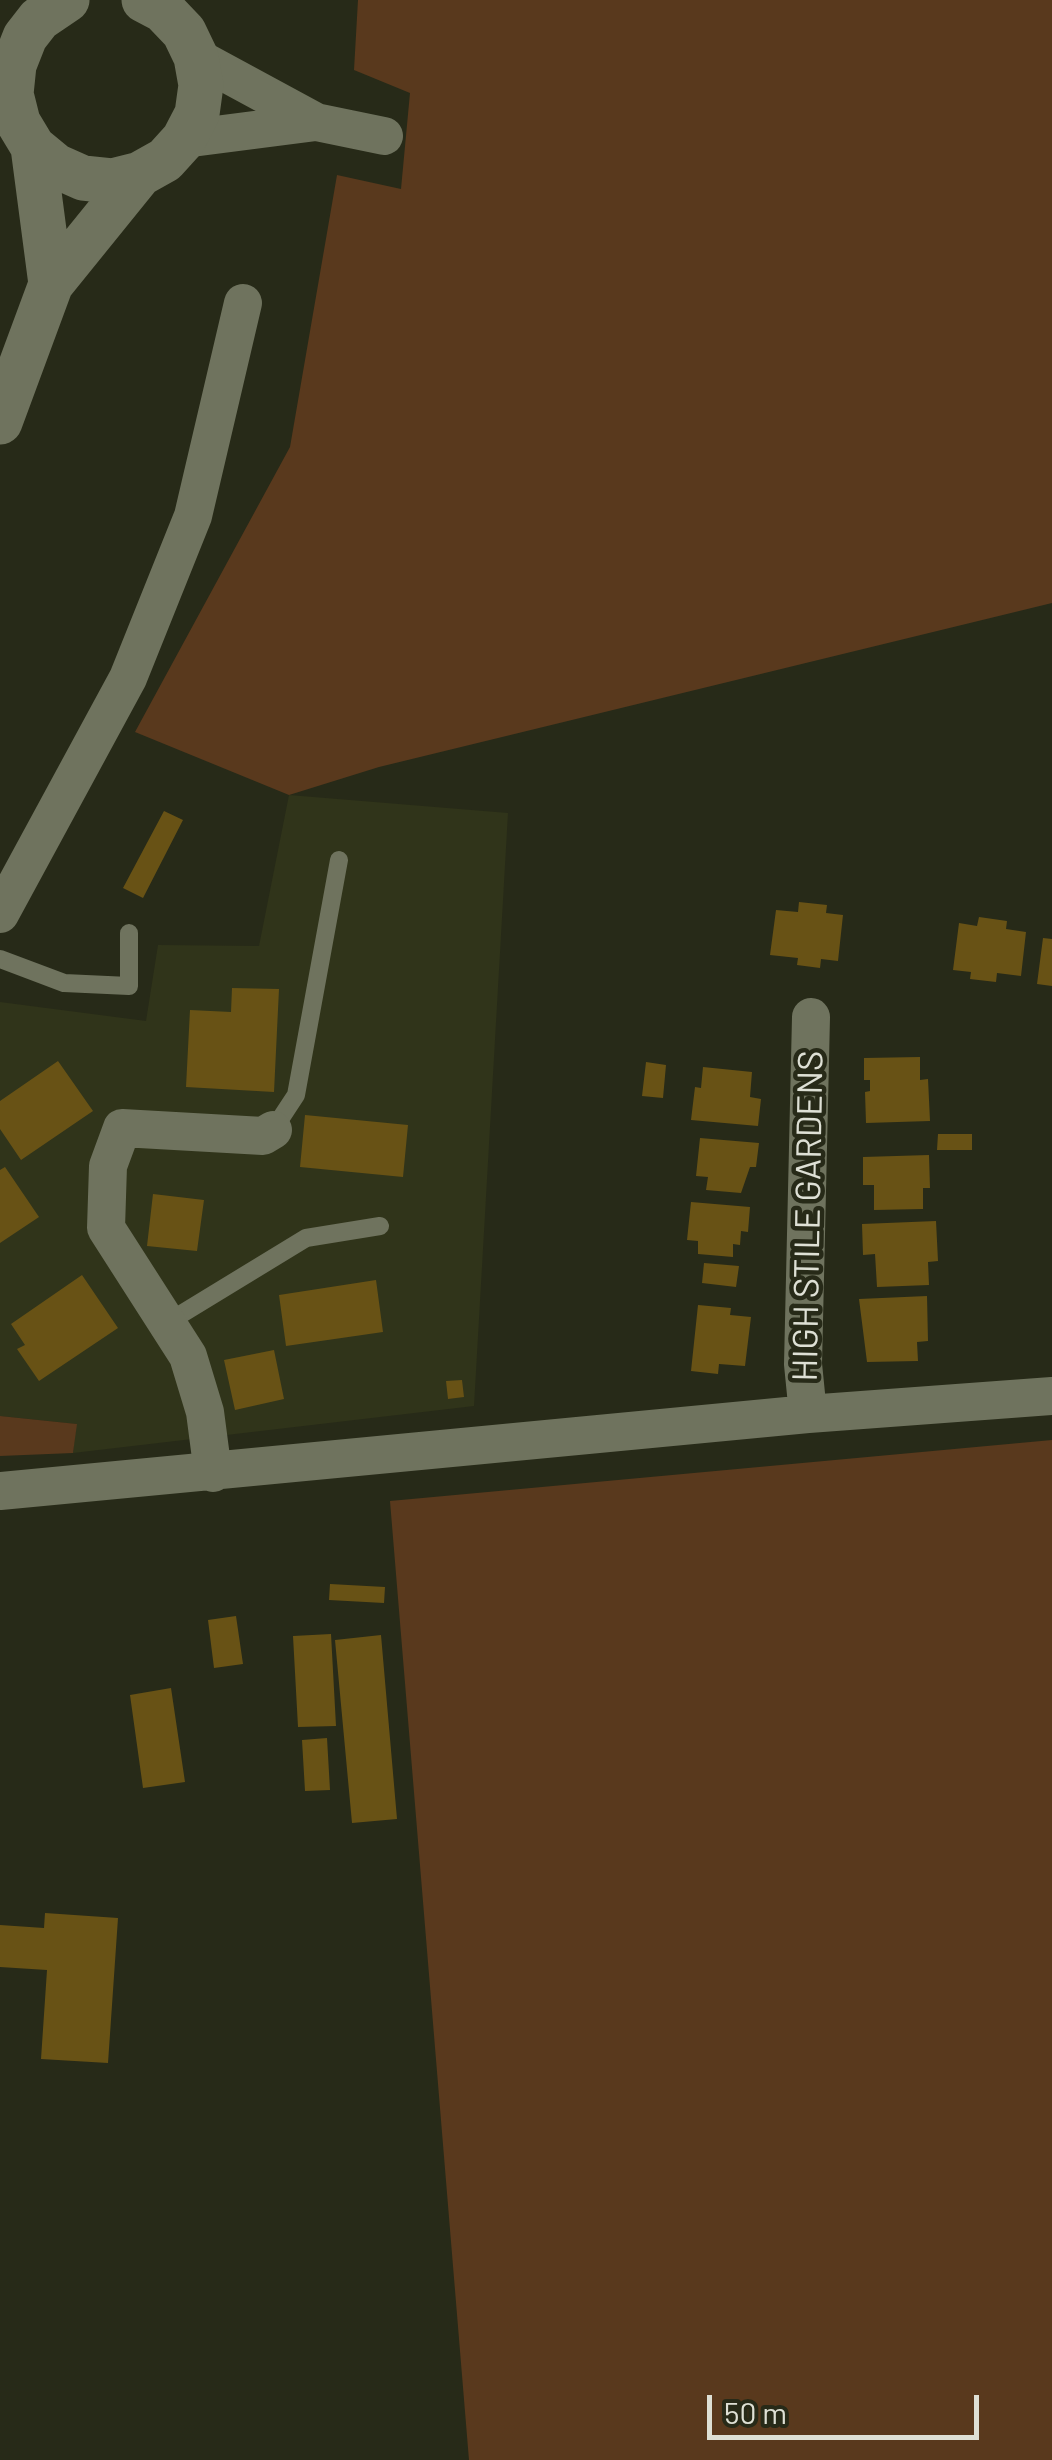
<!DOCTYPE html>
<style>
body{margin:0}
#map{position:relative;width:1052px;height:2460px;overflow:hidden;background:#272a18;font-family:Barlow,sans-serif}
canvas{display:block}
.scale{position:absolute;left:707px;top:2395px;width:272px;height:45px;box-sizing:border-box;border:5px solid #dee0d5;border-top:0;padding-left:12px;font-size:30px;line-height:35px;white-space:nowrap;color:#dee0d5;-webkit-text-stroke:8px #272a18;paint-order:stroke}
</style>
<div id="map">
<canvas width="1052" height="2460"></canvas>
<div class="scale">50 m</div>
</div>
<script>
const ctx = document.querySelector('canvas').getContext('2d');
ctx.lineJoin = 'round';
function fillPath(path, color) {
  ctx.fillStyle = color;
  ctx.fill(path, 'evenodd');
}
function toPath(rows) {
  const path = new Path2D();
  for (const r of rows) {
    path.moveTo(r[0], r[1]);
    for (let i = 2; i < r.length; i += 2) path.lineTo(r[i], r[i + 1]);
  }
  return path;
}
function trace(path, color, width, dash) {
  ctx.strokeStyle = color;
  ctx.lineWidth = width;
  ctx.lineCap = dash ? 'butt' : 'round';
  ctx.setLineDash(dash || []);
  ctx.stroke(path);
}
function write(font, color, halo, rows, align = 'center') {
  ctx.font = font + ' Barlow,sans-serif';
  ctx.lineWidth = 9;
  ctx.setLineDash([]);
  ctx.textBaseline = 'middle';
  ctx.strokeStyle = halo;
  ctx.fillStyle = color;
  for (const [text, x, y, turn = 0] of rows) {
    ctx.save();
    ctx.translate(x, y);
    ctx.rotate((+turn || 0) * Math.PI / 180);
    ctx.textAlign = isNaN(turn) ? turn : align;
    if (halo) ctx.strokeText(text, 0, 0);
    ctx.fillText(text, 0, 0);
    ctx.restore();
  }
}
const built = toPath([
 [289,795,508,813,474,1406,73,1453,76,1424,0,1416,0,1002,146,1021,158,945,259,946]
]);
const green = toPath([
 [358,0,1052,0,1052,603,379,767,289,795,135,732,290,447,337,175,401,189,410,93,354,70],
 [0,1416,77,1424,73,1453,0,1456],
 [1052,1440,1052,2460,469,2460,390,1501]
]);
const building = toPath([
 [164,811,183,820,143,898,123,888],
 [799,902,827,905,826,913,843,915,838,961,821,959,820,968,797,965,798,958,770,955,776,910,798,912],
 [979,917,1007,921,1006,929,1026,932,1021,976,997,973,996,982,970,979,971,972,953,970,959,923,977,926],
 [1043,938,1052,939,1052,986,1037,984],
 [232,988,279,989,274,1092,186,1087,190,1010,231,1012],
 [920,1057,920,1080,928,1079,930,1121,866,1123,865,1092,870,1091,870,1080,864,1080,864,1058],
 [58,1061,93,1111,21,1160,0,1129,0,1101],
 [646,1062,666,1065,663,1098,642,1096],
 [703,1067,752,1072,750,1097,761,1099,758,1126,691,1120,695,1087,701,1088],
 [305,1115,408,1125,403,1177,300,1167],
 [938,1134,972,1134,972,1150,937,1150],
 [700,1138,759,1143,756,1167,750,1167,741,1193,706,1190,708,1177,696,1176],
 [929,1155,930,1188,923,1188,923,1209,874,1210,874,1185,863,1185,863,1157],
 [5,1167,39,1217,0,1243,0,1170],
 [153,1194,204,1200,197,1251,147,1246],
 [691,1202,750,1207,748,1232,741,1231,740,1245,733,1244,733,1257,698,1254,698,1241,687,1240],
 [936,1221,938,1261,928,1262,929,1285,877,1287,875,1254,863,1255,862,1224],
 [704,1263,739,1266,736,1287,702,1283],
 [82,1275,118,1328,39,1381,17,1349,25,1345,11,1324],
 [376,1280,383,1332,286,1346,279,1295],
 [927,1296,928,1341,917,1342,918,1361,867,1362,859,1299],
 [698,1305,731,1308,730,1315,751,1317,745,1366,719,1364,718,1374,691,1371],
 [274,1350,284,1399,235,1410,224,1360],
 [462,1380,464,1397,448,1399,446,1381],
 [330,1584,385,1587,384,1603,329,1600],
 [236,1616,243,1664,214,1668,208,1620],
 [331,1634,336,1726,298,1727,293,1636],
 [381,1635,397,1819,352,1823,335,1640],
 [171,1688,185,1782,143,1788,130,1695],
 [327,1738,330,1790,305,1791,302,1740],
 [45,1913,118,1918,108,2063,41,2059,47,1970,0,1967,0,1925,44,1928]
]);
const service = toPath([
 [0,959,64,983,129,986,129,933],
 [273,1130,296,1095,339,860],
 [165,1324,306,1238,380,1226]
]);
const minor = toPath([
 [196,57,316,122,384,136],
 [184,139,316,122],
 [0,914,128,678,193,516,243,303],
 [808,1414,803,1364,811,1017],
 [213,1473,205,1412,188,1356,106,1228,108,1166,122,1128,263,1136,273,1130],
 [0,1491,808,1414,1052,1396]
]);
const tertiary = toPath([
 [67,0,39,19,25,37,14,65,11,94,18,122,33,147,56,166,83,178,112,181,140,174,165,160,184,139,197,114,201,85,196,57,184,32,163,10,144,0],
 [33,147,51,284],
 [0,422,51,284,140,174]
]);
const streetNames = [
 ["HIGH STILE GARDENS",808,1216,-89]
];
fillPath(built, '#30341a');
fillPath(green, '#59391d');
fillPath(building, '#685215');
trace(service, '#6f735e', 18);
trace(minor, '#6f735e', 38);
trace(tertiary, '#6f735e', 45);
write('35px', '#dee0d5', '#272a18', streetNames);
</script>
